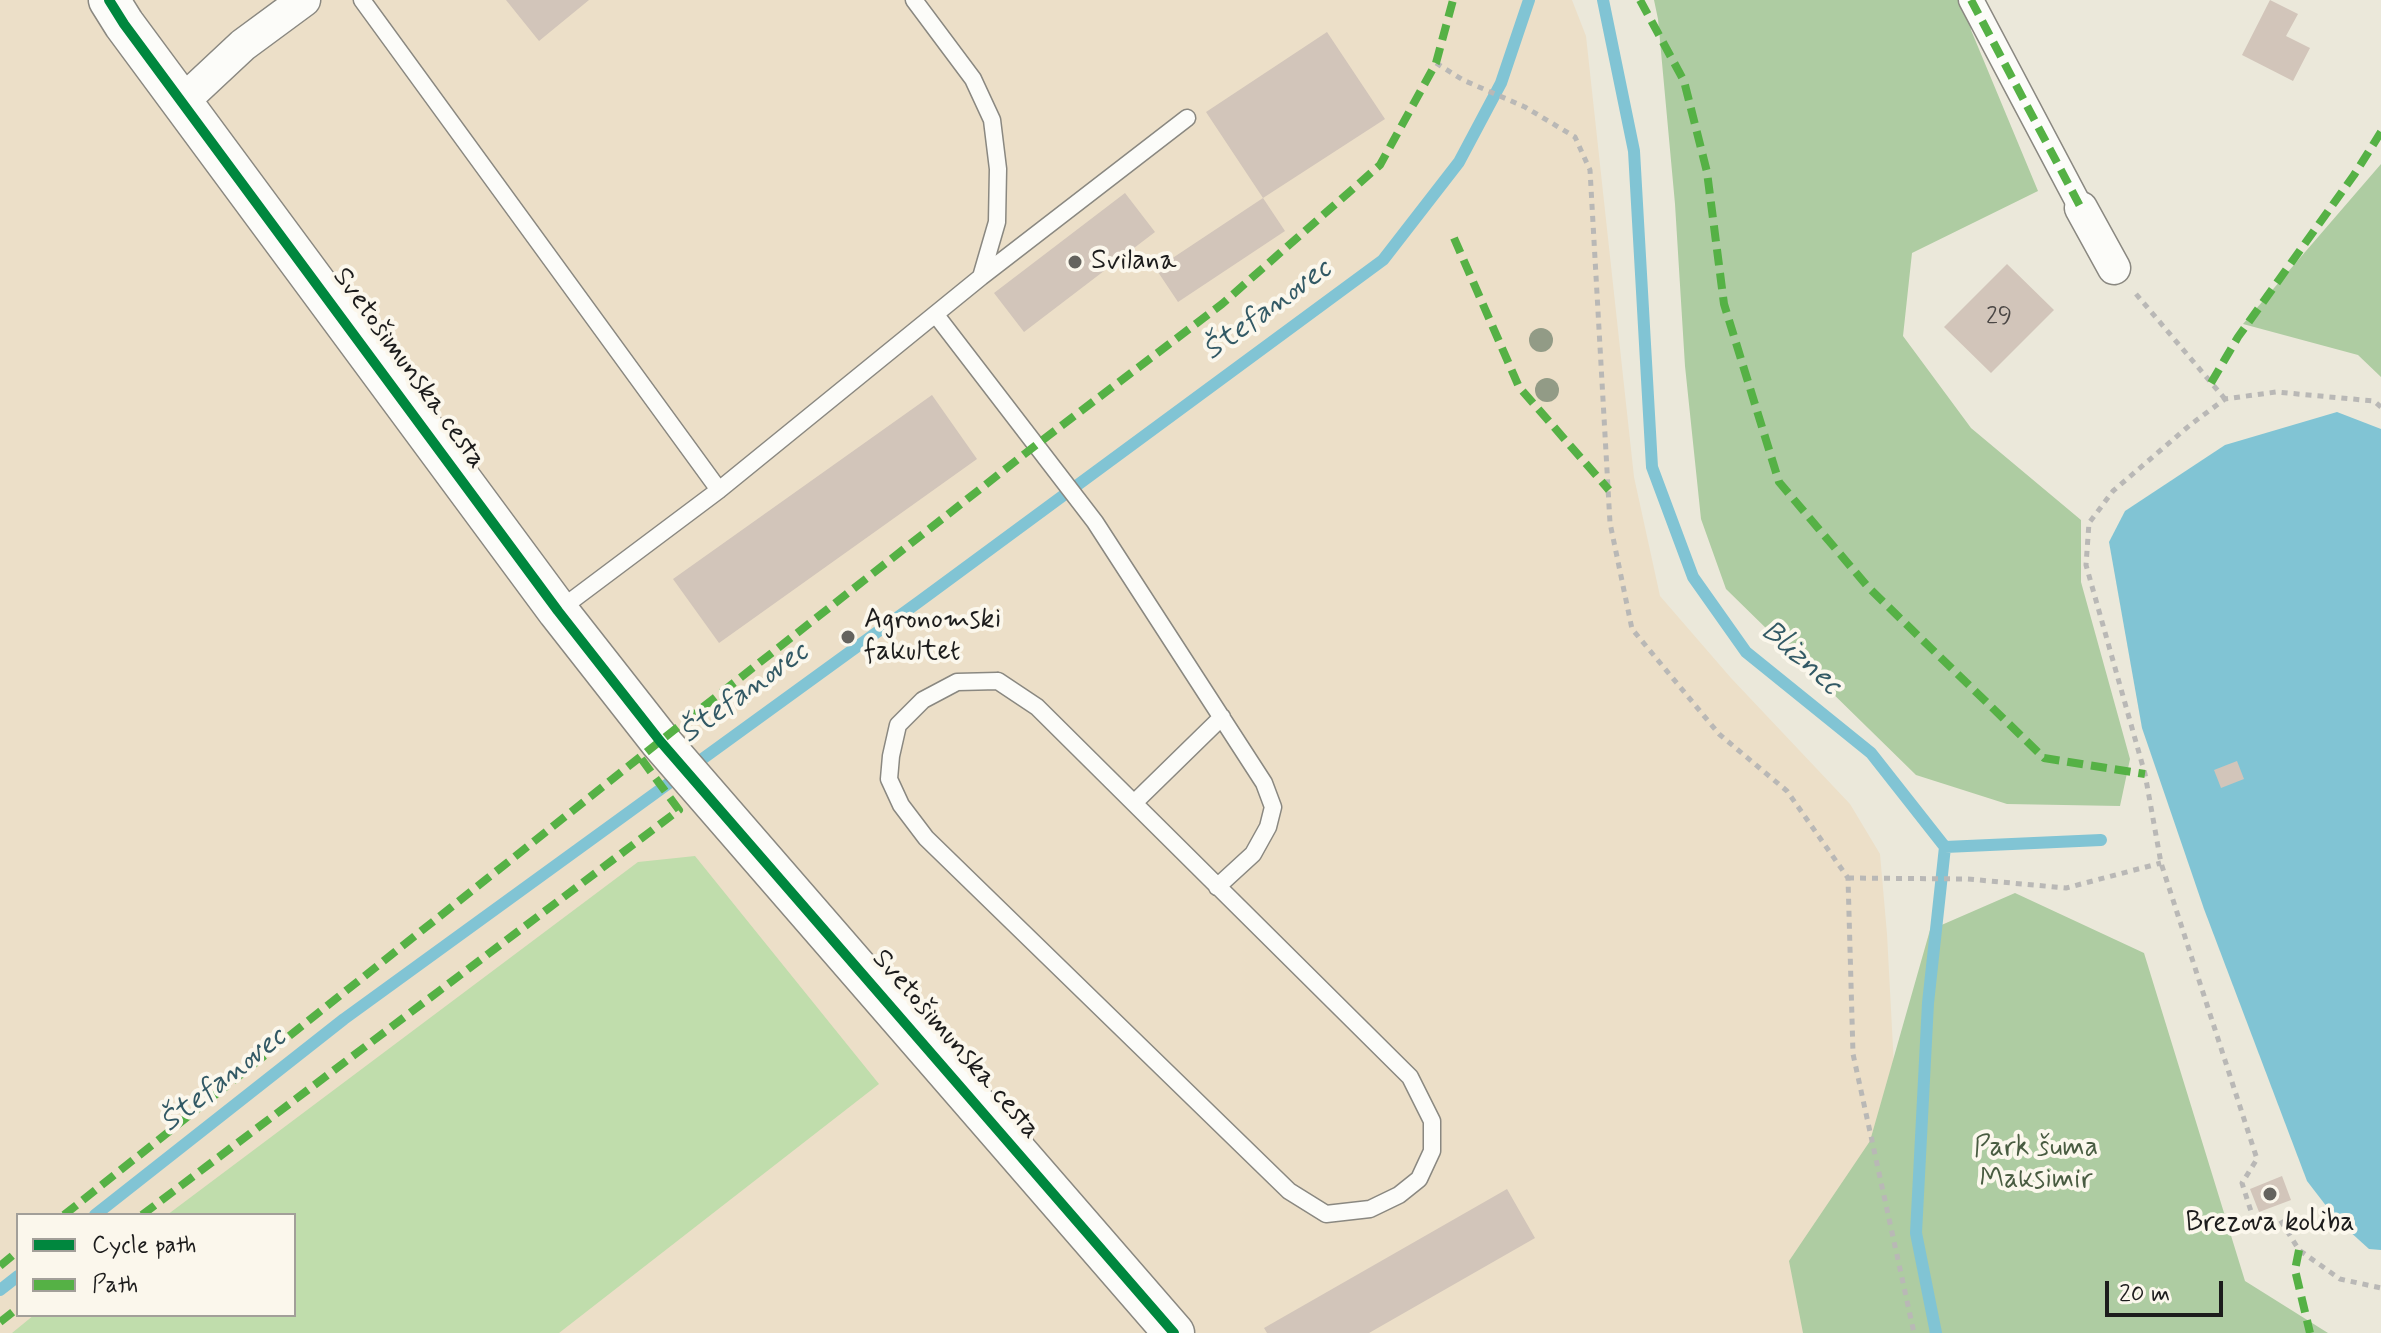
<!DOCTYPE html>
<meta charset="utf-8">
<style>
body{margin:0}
#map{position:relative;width:2381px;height:1333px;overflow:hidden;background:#ebe8da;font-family:Mynerve,sans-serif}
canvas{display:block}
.legend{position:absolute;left:16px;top:1213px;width:280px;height:104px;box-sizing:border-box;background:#fbf7ec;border:2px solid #a29f99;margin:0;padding:10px 14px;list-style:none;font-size:24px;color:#1c1c1c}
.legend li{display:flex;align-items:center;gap:16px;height:40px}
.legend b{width:40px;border:2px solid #a29f99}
.scale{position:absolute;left:2105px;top:1281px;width:118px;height:36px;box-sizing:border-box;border:4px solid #1c1c1c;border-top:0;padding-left:10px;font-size:24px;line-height:28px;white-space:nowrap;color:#1c1c1c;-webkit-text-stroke:6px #fbf7ec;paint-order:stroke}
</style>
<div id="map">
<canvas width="2381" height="1333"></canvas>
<ul class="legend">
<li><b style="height:10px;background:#00873e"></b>Cycle path</li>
<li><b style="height:10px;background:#55b145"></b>Path</li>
</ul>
<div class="scale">20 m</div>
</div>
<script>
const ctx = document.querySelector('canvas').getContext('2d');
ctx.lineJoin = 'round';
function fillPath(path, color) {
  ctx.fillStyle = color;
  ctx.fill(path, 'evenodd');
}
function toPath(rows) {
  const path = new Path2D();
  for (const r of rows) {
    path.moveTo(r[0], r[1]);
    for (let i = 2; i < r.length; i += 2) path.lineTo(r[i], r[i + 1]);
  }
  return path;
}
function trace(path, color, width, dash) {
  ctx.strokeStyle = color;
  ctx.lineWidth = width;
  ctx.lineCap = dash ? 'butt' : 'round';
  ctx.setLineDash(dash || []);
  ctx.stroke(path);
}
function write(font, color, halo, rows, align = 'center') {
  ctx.font = font + ' Mynerve,sans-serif';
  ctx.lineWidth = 8;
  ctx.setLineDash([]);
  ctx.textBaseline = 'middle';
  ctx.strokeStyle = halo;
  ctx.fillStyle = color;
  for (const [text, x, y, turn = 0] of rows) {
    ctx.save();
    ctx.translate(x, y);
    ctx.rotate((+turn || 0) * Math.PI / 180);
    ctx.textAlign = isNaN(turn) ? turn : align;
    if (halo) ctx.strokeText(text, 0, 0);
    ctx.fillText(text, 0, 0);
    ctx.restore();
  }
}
const built = toPath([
 [0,0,1572,0,1586,36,1634,477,1660,596,1731,678,1850,804,1880,854,1887,934,1902,1219,1926,1333,0,1333],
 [18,1215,294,1215,294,1315,18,1315]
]);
const green = toPath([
 [695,856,879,1084,559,1333,12,1333,34,1315,294,1315,294,1215,167,1215,638,862]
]);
const forest = toPath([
 [1654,0,1969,0,1971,30,2038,191,1912,253,1903,336,1971,428,2081,520,2081,582,2130,759,2120,806,2007,804,1916,775,1726,589,1701,519,1685,366,1675,204,1658,19],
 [2381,164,2381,377,2358,355,2243,324],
 [2015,893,2144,953,2245,1281,2328,1333,1803,1333,1789,1261,1870,1141,1930,930]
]);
const water = toPath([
 [2337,412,2381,429,2381,1250,2369,1249,2337,1220,2307,1181,2204,909,2142,728,2109,542,2125,511,2225,445]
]);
const stream = toPath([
 [1603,0,1634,151,1652,467,1693,577,1746,652,1871,753,1945,847,1928,1003,1916,1233,1936,1333],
 [1945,847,2101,840],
 [95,1215,344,1019,920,601,1383,260,1459,162,1501,83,1529,0],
 [0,1290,18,1276]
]);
const building = toPath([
 [506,0,589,0,539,41],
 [2270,0,2298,14,2286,36,2310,48,2293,81,2242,55],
 [1327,32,1385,119,1263,198,1285,231,1178,302,1156,269,1263,198,1206,112],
 [1125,193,1155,232,1024,332,994,293],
 [2007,264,2054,310,1991,373,1944,327],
 [932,395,977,459,719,643,673,579],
 [2237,761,2244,779,2221,788,2214,770],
 [2282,1176,2291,1200,2259,1212,2250,1189],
 [1507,1189,1535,1238,1369,1333,1267,1333,1264,1328]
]);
const path = toPath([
 [1436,63,1463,80,1525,107,1575,137,1590,170,1610,523,1632,629,1719,734,1787,791,1848,878,1853,1054,1914,1333],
 [2136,294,2225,399],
 [2381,407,2374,401,2276,392,2225,399,2190,425,2113,491,2089,523,2086,565,2145,774,2161,863,2257,1159,2242,1183,2255,1224,2279,1218,2299,1250,2340,1279,2381,1288],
 [1848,878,1968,879,2066,888,2161,863]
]);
const service = toPath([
 [362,0,719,490],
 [914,0,973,79,992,120,998,169,997,222,981,277],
 [936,315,1095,522,1264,783,1273,807,1268,827,1253,854,1217,887],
 [559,610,719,490,981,277,1187,118],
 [998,681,1037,707,1410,1077,1432,1121,1432,1151,1419,1179,1399,1195,1370,1209,1326,1214,1289,1191,926,838,901,805,889,779,891,756,898,725,923,700,957,682,998,681],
 [1135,802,1222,717]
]);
const pedestrian = toPath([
 [1971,0,2081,208]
]);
const minor = toPath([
 [182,102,243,45,304,0],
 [2081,208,2114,268]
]);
const tertiary = toPath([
 [109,0,124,24,558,611,660,741,1174,1333]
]);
const quiet = toPath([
 [1640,0,1684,81,1707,172,1724,304,1779,482,1868,587,2044,758,2145,774],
 [1971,0,2081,208],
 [1454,238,1519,387,1609,490],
 [2211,383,2238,337,2354,175,2381,132],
 [64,1215,698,711,1036,445,1222,304,1380,165,1436,63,1453,0],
 [142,1215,679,810,640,757],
 [2299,1250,2295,1270,2310,1333],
 [0,1266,18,1251],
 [0,1322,18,1308]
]);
const cycleway = toPath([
 [109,0,124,24,558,611,660,741,1174,1333]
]);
const trees = [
 [1541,340],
 [1547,390]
];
const markers = [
 [1075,262,8,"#64635e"],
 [848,637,8,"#64635e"],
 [2270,1194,8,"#64635e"]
];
const numberNames = [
 ["29",1999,318]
];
const poiNames = [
 ["Svilana",1091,262],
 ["Agronomski",864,621],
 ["fakultet",864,653],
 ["Brezova koliba",2270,1224,"center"]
];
const streetNames = [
 ["Svetošimunska cesta",408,369,54],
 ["Svetošimunska cesta",955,1045,49]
];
const parkNames = [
 ["Park šuma",2036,1149],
 ["Maksimir",2036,1181]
];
const waterNames = [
 ["Štefanovec",1268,311,-36],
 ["Bliznec",1800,659,41],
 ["Štefanovec",745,694,-36],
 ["Štefanovec",224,1081,-38]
];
fillPath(built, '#ecdfc8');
fillPath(green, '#c0ddac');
fillPath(forest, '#aecca2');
fillPath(water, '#81c4d4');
trace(stream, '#81c4d4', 12);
fillPath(building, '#d2c5ba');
trace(service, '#8a8881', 19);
trace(pedestrian, '#8a8881', 27);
trace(minor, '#8a8881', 35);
trace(tertiary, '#8a8881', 43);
trace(path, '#b9b8b6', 5, [6, 6]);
trace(service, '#fcfcf9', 16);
trace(pedestrian, '#fcfcf9', 24);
trace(minor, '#fcfcf9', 32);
trace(tertiary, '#fcfcf9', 40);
trace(quiet, '#55b145', 8, [16, 8]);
trace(cycleway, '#00873e', 10);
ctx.fillStyle = '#929b86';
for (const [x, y] of trees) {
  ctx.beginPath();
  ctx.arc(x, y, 12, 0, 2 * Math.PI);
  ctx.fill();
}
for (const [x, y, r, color] of markers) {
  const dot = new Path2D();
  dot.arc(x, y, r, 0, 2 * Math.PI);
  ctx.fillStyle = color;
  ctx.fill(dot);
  trace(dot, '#fbf7ec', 3);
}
write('24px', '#4a4644', null, numberNames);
write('28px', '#1c1c1c', '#fbf7ec', poiNames, 'left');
write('28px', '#1c1c1c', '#fbf7ec', streetNames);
write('28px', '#495c41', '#fbf7ec', parkNames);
write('italic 30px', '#325965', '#fbf7ec', waterNames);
</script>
